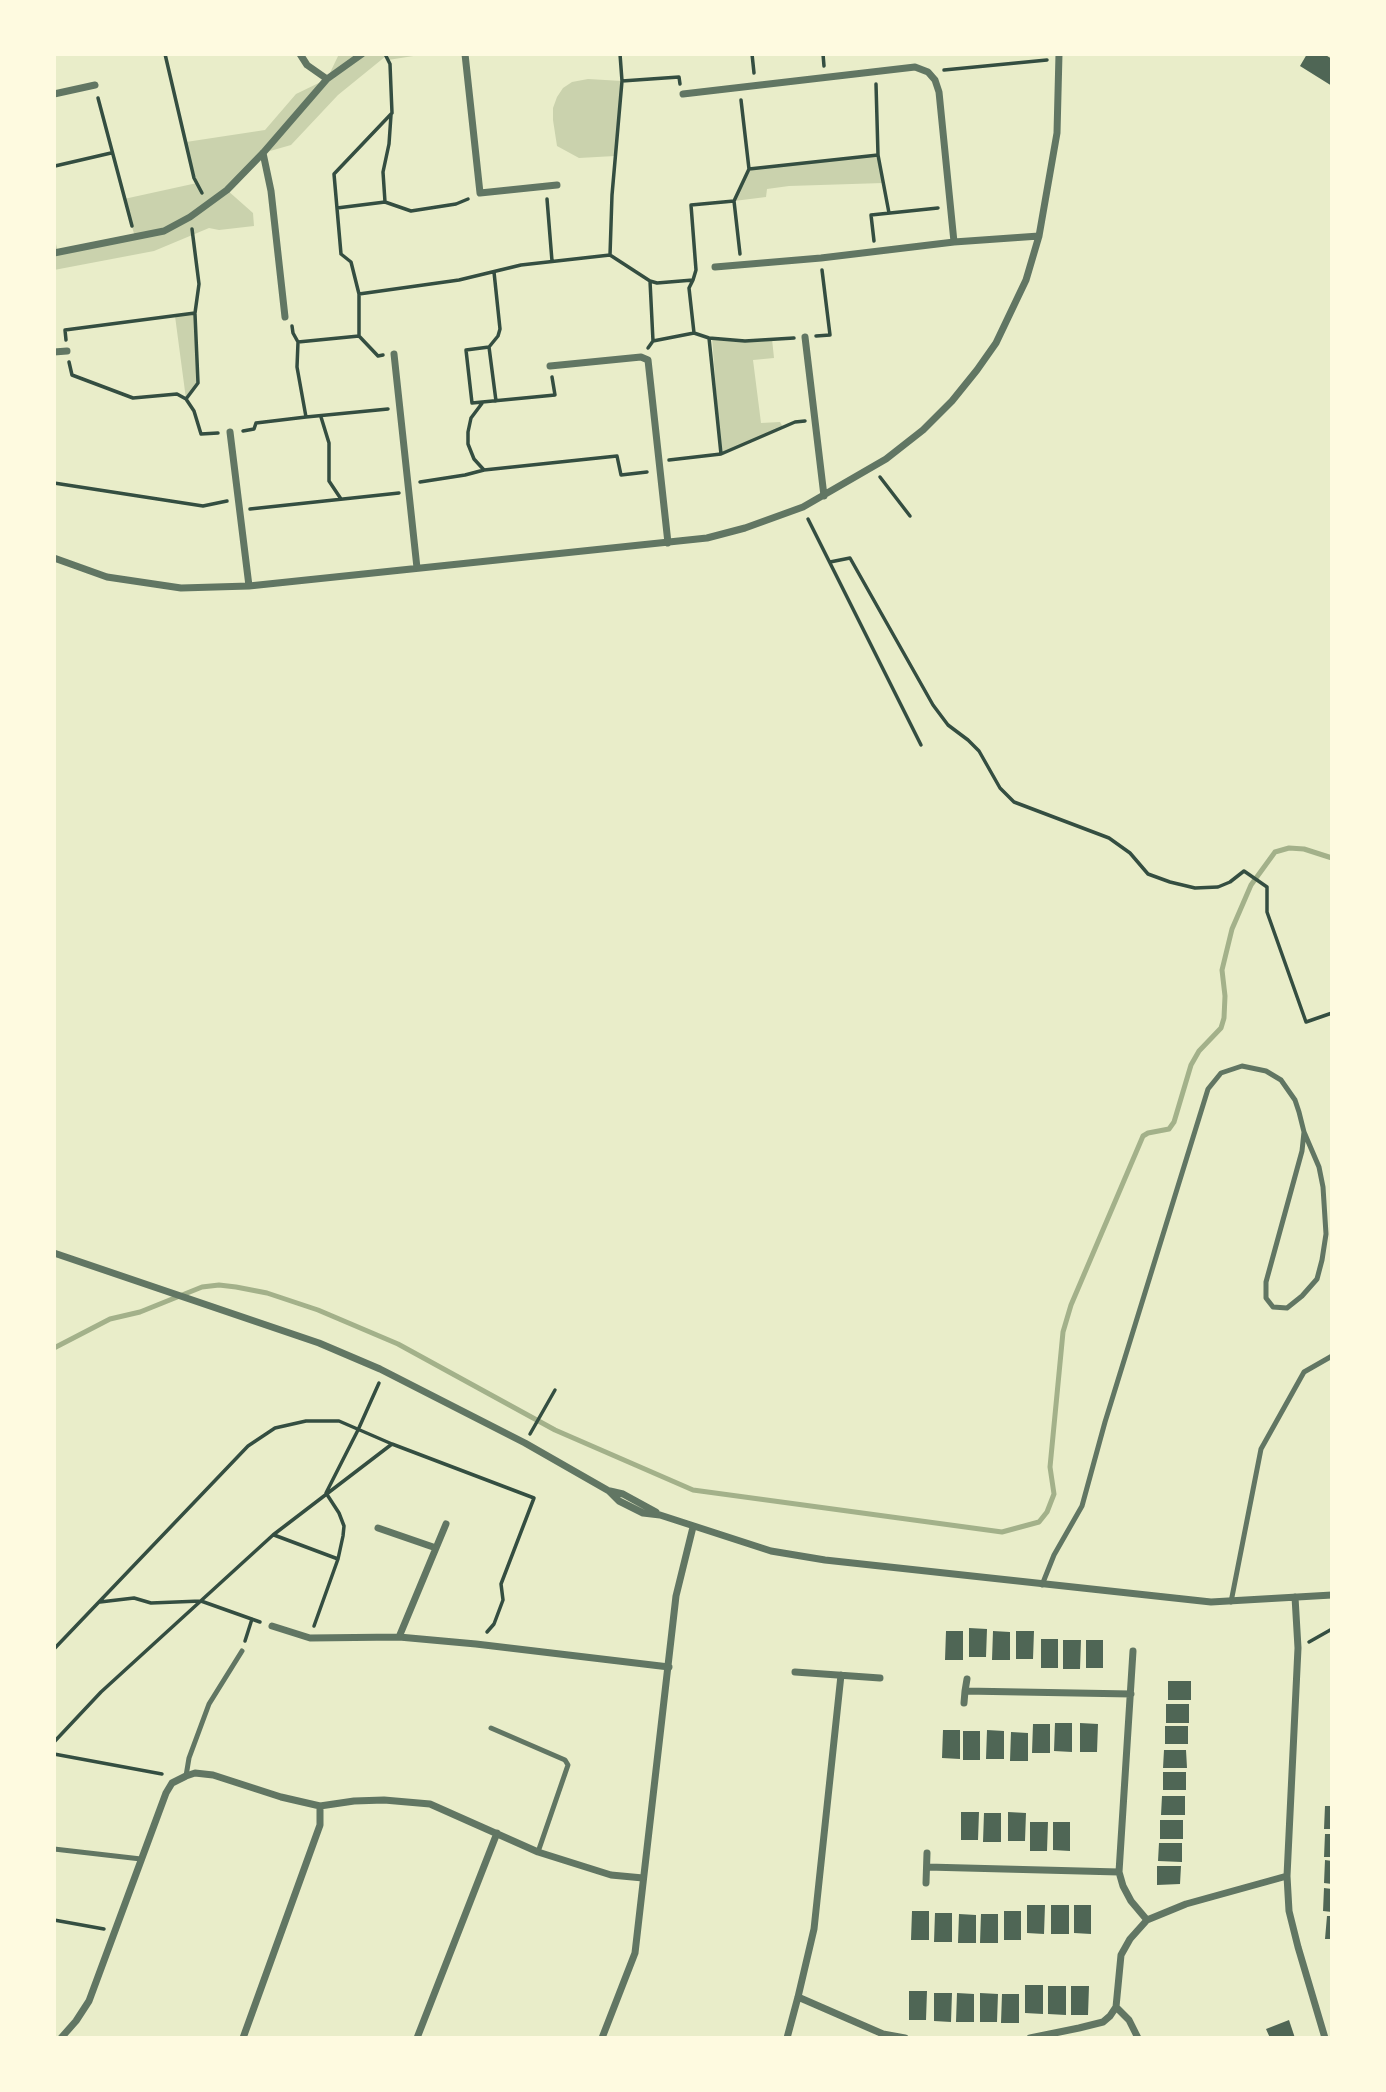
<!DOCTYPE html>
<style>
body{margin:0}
#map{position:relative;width:1386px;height:2092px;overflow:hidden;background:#e9edc9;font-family:Montserrat,sans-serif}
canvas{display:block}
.frame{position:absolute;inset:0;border:56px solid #fefae0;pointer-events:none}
</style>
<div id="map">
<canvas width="1386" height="2092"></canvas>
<div class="frame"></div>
</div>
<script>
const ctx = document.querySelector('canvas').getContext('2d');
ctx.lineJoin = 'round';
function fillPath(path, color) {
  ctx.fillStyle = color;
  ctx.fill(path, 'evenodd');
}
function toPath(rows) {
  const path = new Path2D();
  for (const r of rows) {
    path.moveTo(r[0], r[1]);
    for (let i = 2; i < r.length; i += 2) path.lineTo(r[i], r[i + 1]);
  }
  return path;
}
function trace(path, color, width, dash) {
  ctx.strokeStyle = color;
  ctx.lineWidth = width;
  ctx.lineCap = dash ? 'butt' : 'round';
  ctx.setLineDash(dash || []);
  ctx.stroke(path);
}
const green = toPath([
 [339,54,426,54,388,60,386,56,338,95,291,145,263,153,227,190,253,213,254,226,219,230,209,228,154,251,54,270,54,236,58,252,135,237,124,199,197,183,186,142,265,130,296,94,327,79],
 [588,79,622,81,615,156,579,158,557,146,553,120,553,108,557,97,563,88,572,82],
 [878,155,883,183,789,186,767,189,766,197,734,201,749,169],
 [195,313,198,383,186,399,175,316],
 [712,338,745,341,772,339,774,358,753,360,761,423,780,422,783,427,721,454]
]);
const stream = toPath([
 [54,1348,110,1319,140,1312,202,1287,219,1285,236,1287,267,1293,318,1310,398,1344,555,1430,693,1490,1002,1532,1039,1522,1047,1512,1054,1494,1050,1467,1063,1332,1071,1305,1143,1136,1148,1133,1169,1129,1174,1122,1191,1065,1199,1051,1221,1028,1224,1018,1225,996,1222,970,1232,929,1251,885,1275,852,1289,848,1304,849,1332,858]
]);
const building = toPath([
 [1307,54,1324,54,1332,59,1332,86,1300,66],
 [969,1628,987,1629,986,1657,969,1657],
 [946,1631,963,1631,963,1660,945,1660],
 [993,1631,1010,1632,1010,1660,992,1660],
 [1016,1631,1034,1631,1033,1659,1016,1659],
 [1041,1639,1058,1639,1058,1668,1041,1668],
 [1063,1640,1081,1640,1080,1669,1063,1669],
 [1086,1640,1103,1640,1103,1668,1086,1668],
 [1168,1681,1191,1681,1191,1700,1168,1700],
 [1166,1704,1189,1704,1189,1723,1166,1723],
 [1055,1723,1072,1723,1072,1752,1054,1751],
 [1080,1723,1098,1724,1097,1752,1080,1752],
 [1033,1724,1050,1724,1050,1753,1032,1753],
 [1165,1726,1188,1726,1188,1744,1165,1744],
 [943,1730,960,1730,960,1759,942,1758],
 [987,1730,1004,1731,1004,1759,986,1759],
 [963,1731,980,1731,980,1760,963,1760],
 [1011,1732,1028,1733,1028,1761,1010,1761],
 [1164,1750,1186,1750,1187,1768,1163,1768],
 [1163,1772,1186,1772,1186,1790,1163,1790],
 [1162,1796,1185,1796,1185,1815,1161,1815],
 [1325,1806,1332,1806,1332,1829,1324,1829],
 [961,1812,979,1812,978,1840,961,1840],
 [1008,1812,1026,1813,1025,1841,1008,1841],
 [984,1813,1001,1813,1001,1842,983,1842],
 [1160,1820,1183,1820,1183,1839,1160,1839],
 [1030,1822,1048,1822,1047,1851,1030,1851],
 [1053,1822,1070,1822,1070,1851,1053,1850],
 [1325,1834,1332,1834,1332,1857,1324,1857],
 [1159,1843,1182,1843,1182,1862,1158,1861],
 [1325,1860,1332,1861,1332,1884,1324,1883],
 [1157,1866,1181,1866,1180,1884,1157,1885],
 [1324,1888,1332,1889,1332,1912,1323,1911],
 [1027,1905,1045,1905,1044,1934,1027,1933],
 [1051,1905,1069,1905,1069,1934,1051,1934],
 [1074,1905,1091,1905,1091,1934,1074,1933],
 [912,1911,929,1911,929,1940,911,1940],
 [1004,1911,1021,1911,1021,1940,1004,1940],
 [935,1913,952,1913,952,1942,934,1942],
 [959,1914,976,1915,976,1943,958,1943],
 [981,1914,998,1914,998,1943,980,1943],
 [1327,1916,1332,1916,1332,1939,1325,1939],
 [1025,1985,1043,1985,1043,2014,1025,2013],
 [1048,1986,1066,1986,1066,2015,1048,2014],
 [1071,1986,1089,1986,1088,2015,1071,2015],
 [909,1991,927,1991,926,2020,909,2020],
 [934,1993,952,1993,951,2022,934,2021],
 [957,1993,974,1994,974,2022,956,2022],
 [980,1993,998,1994,997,2022,980,2022],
 [1002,1994,1019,1994,1019,2023,1001,2023],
 [1289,2020,1295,2038,1270,2038,1266,2029]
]);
const path = toPath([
 [165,54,194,178,202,193],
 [752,54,754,73],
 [823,54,824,66],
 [944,70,1047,60],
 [622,81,679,77,680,84],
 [98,98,132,226],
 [878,155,889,213],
 [55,166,111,153],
 [749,169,878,155,876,84],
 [547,199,552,261],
 [734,201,740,254],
 [385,202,383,172,389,144,391,115],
 [337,208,385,202,411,211,456,204,468,199],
 [874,241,871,215,938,208],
 [610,255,650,281,653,341,648,348],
 [696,270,691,205,734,201,749,169,741,100],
 [494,272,500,329,498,336,489,347,466,350,472,403,555,395,552,377],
 [693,280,689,288,694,333],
 [650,281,657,283,693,280,696,270],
 [359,294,351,262,341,254,334,174,392,113,390,64,385,54],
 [292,326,293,333,298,342,359,336,359,294,459,280,521,265,610,255,612,195,622,81,620,54],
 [359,336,378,356,383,355],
 [816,336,830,335,822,270],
 [709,338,721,454],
 [66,340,65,330,195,313,199,284,192,229],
 [653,341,694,333,709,338,745,341,794,338],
 [489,347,496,401],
 [69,362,72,375,133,398,177,394,186,399,194,411,201,434,218,433],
 [186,399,198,383,195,314],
 [483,402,471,418,468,432,468,444,474,459,484,470],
 [306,417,388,409],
 [321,417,329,443,329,481,341,499],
 [243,431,254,429,256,423,306,417,297,367,298,342],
 [669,460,721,454,795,422,805,421],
 [880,477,910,516],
 [420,482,465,475,484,470,617,456,621,475,647,472],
 [54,483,203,506,227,501],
 [250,509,399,493],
 [808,519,921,745],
 [830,562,850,558,933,705,948,725,968,740,979,751,1000,788,1014,802,1109,838,1130,853,1148,874,1170,882,1195,888,1218,887,1230,882,1244,871,1267,887,1267,912,1306,1022,1332,1013],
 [530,1434,555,1390],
 [274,1535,338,1559],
 [100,1602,134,1598,151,1603,201,1601,260,1622],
 [314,1626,338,1559,343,1536,344,1526,339,1513,326,1493,358,1430,379,1383],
 [245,1641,252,1619],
 [1309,1642,1332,1629],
 [54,1649,248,1446,275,1428,306,1421,339,1421,392,1444],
 [54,1742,101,1692,273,1535,392,1444,534,1498,501,1584,503,1600,494,1624,487,1632],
 [54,1754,162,1774],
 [54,1920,104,1929]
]);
const service = toPath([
 [1042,1585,1054,1555,1082,1506,1105,1422,1208,1089,1221,1073,1242,1066,1266,1071,1281,1080,1295,1100,1299,1112,1304,1132,1302,1151,1266,1282,1266,1298,1273,1307,1287,1308,1302,1296,1317,1279,1322,1260,1326,1234,1323,1187,1319,1167,1304,1132],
 [1231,1602,1261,1449,1304,1372,1332,1356],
 [491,1728,565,1760,568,1765,538,1852],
 [186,1776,189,1758,209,1704,242,1651],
 [54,1849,141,1859]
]);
const minor = toPath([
 [300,54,307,65,327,79],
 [465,54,480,193,557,185],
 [54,94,95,85],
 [683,94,915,67,928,72,935,80,939,92,954,242],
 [263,153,271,191,285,317],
 [54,253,164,231,190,217,227,190,263,153,327,79,362,54],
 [715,267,821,258,954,242,1039,236],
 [805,337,824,496],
 [54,352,67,351],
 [394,354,417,568],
 [550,366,641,357,648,360,668,543],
 [230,432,249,586],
 [54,558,107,577,181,588,249,586,707,538,745,528,803,507,886,459,923,430,952,401,977,370,996,343,1026,280,1039,236,1057,133,1059,54],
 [54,1253,319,1343,380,1369,525,1443,609,1491,619,1501,643,1513,660,1515,771,1551,825,1560,1211,1602,1332,1595],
 [610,1491,623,1494,656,1512],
 [378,1528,436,1548],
 [1295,1597,1298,1648,1287,1876,1289,1911,1298,1947,1325,2038],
 [272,1626,310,1638,399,1637,476,1644,669,1667],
 [399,1637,446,1524],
 [1133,1651,1119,1872,1123,1886,1131,1901,1147,1920],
 [795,1672,880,1678],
 [967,1679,965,1691,1131,1694],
 [964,1703,965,1691],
 [927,1867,1119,1872],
 [926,1883,927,1853],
 [798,1997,883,2034,905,2038],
 [1116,2007,1129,2020,1138,2038],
 [61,2038,76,2021,89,2001,166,1793,172,1783,186,1776,195,1773,213,1775,281,1797,320,1806,354,1801,384,1800,430,1804,538,1852,611,1875,643,1878],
 [243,2038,320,1825,320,1806],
 [417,2038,497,1833],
 [602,2038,635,1953,676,1596,693,1527],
 [787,2038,798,1997,814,1929,841,1675],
 [1030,2038,1079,2028,1103,2022,1110,2016,1116,2007,1121,1955,1130,1939,1147,1920,1186,1904,1287,1876]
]);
fillPath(green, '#cad2ad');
trace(stream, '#a3b18a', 5);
fillPath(building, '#4f6655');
trace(path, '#344e41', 3.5);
trace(service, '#617663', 5);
trace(minor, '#617663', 7);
</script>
